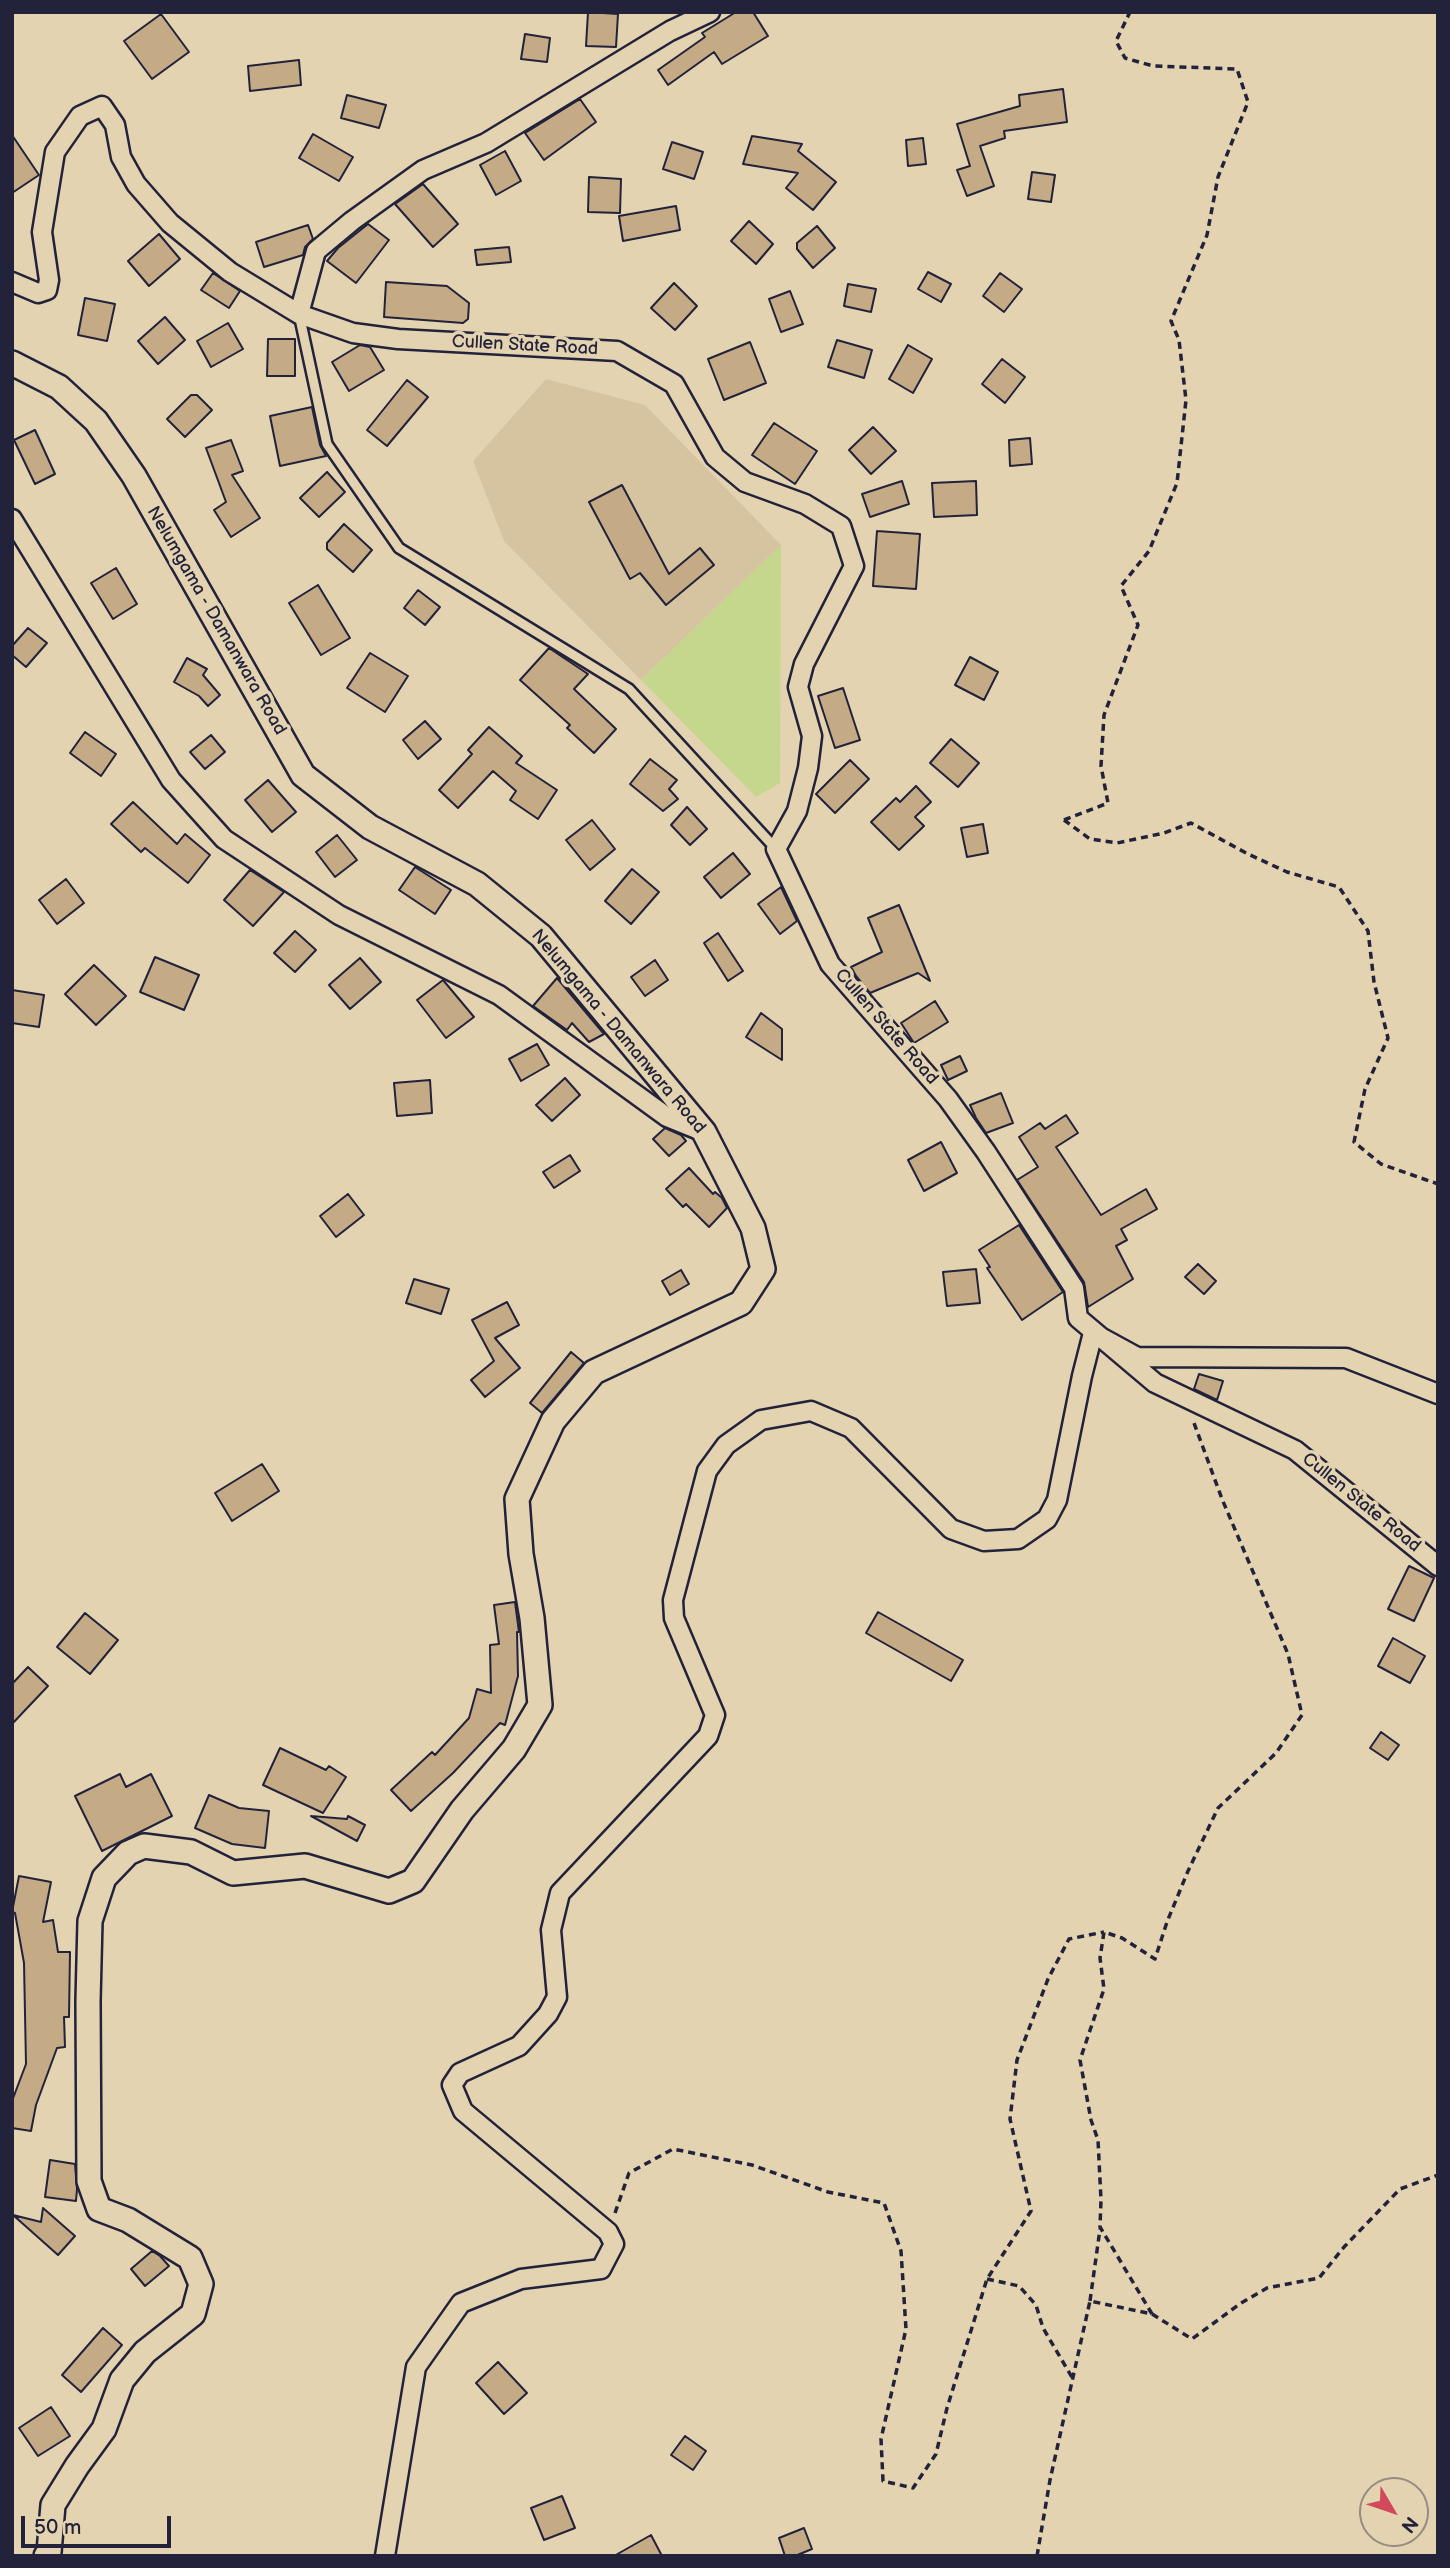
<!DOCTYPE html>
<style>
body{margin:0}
#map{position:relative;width:1450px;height:2568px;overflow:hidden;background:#e4d3b0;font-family:"Balsamiq Sans",sans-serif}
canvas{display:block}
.frame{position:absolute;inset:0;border:14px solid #22223b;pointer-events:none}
.north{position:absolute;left:1359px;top:2477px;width:70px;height:70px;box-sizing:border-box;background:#e4d3b0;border:2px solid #968c81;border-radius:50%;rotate:129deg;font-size:19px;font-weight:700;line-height:28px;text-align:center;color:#22223b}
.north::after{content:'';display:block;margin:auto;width:24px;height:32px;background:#d1495b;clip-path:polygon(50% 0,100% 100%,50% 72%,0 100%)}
.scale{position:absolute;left:21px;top:2516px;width:150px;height:32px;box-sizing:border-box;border:4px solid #22223b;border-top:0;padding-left:9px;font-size:21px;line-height:24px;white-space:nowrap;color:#22223b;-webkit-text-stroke:5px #e4d3b0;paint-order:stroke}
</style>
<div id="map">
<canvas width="1450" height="2568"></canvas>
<div class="frame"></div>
<div class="north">N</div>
<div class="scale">50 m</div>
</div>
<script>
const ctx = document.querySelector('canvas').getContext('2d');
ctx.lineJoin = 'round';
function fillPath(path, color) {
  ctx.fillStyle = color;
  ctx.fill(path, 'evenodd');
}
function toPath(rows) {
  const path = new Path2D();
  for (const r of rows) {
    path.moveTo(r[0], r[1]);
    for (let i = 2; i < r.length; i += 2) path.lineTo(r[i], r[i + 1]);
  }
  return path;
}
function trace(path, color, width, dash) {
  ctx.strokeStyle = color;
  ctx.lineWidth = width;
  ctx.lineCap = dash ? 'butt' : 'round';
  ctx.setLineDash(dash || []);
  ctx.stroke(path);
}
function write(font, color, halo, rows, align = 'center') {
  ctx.font = font + ' "Balsamiq Sans",sans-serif';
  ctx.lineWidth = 7;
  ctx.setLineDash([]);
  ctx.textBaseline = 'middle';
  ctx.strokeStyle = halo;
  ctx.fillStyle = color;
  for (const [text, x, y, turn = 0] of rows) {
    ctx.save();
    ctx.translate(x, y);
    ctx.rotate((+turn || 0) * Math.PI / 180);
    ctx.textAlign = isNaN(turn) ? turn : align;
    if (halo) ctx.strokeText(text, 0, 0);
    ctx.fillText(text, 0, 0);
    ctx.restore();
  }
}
const built = toPath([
 [546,379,645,405,781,545,641,680,504,541,473,461]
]);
const green = toPath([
 [781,545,780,783,756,797,641,680]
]);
const building = toPath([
 [588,12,618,14,616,47,586,46,588,12],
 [736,12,753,12,768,36,722,64,714,52,668,85,658,70,705,37,702,33,736,12],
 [161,14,189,52,152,79,124,41,161,14],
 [525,34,550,38,547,62,521,59,525,34],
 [299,60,301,85,250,91,248,66,299,60],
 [1063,89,1067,122,1004,131,1005,138,980,146,994,186,967,196,957,170,970,166,957,124,1020,106,1019,95,1063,89],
 [347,95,386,105,379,128,341,118,347,95],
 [580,99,596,122,544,160,525,133,580,99],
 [313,134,353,157,339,181,299,158,313,134],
 [12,135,39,175,12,193,12,135],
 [752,136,802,144,798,151,836,182,813,210,786,188,798,173,743,164,752,136],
 [923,138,926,164,908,166,906,140,923,138],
 [672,142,703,152,694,179,663,169,672,142],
 [505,151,521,181,496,195,480,165,505,151],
 [1032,172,1055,175,1051,202,1028,199,1032,172],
 [589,177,621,179,620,213,588,212,589,177],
 [423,184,458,224,433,247,395,204,423,184],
 [676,206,680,230,623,241,619,216,676,206],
 [749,221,773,244,756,264,731,241,749,221],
 [368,224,389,240,356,283,327,261,338,248,368,224],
 [308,225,313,239,305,247,303,255,264,267,256,242,308,225],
 [817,226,835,248,813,268,797,249,797,243,817,226],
 [159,234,180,259,149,286,128,261,159,234],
 [509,247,511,262,477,265,475,250,509,247],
 [928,272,951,284,941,302,918,289,928,272],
 [213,273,240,291,229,308,201,290,213,273],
 [1000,273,1022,289,1004,312,983,296,1000,273],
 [386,282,447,286,469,303,468,319,463,323,384,317,386,282],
 [674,283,697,306,675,330,651,308,674,283],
 [848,284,876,289,871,312,844,306,848,284],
 [790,291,803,324,781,332,769,299,790,291],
 [85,298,115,304,107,341,78,335,85,298],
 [165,317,185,340,158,364,138,341,165,317],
 [228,323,243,349,211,367,197,341,228,323],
 [268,339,295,339,295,376,267,376,268,339],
 [837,340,872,350,864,378,828,367,837,340],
 [750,342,766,383,724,400,708,359,750,342],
 [360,345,370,347,384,370,349,391,332,362,360,345],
 [908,345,932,359,913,393,889,379,908,345],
 [1002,359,1025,377,1005,403,982,384,1002,359],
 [407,380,428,397,387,446,367,430,407,380],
 [191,395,197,395,212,410,185,437,167,419,191,395],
 [312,407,320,445,326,456,280,466,270,416,312,407],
 [774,423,817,451,795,484,752,455,774,423],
 [873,427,896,451,871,474,849,450,873,427],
 [35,430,55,474,35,484,14,440,35,430],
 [1030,438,1032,464,1010,466,1009,440,1030,438],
 [231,440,243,471,232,475,260,518,231,537,214,510,226,502,206,448,231,440],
 [327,472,345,492,319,517,300,498,327,472],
 [902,481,909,504,870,517,862,494,902,481],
 [976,481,977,515,934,517,932,483,976,481],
 [622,485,669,574,700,548,714,565,666,605,640,573,630,579,589,502,622,485],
 [344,524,372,550,353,572,327,549,327,543,344,524],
 [877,531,920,534,916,589,873,586,877,531],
 [116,568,137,604,113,619,91,583,116,568],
 [318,585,350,638,321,655,289,603,318,585],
 [418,590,440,607,425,625,404,608,418,590],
 [28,628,47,643,26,667,12,655,12,646,28,628],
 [549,648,588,674,574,689,616,729,594,753,567,728,570,725,520,680,549,648],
 [370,653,408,676,385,712,347,688,370,653],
 [970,657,998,672,984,700,955,685,970,657],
 [187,658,207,669,203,675,220,695,208,706,199,696,174,682,187,658],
 [843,688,860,740,835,748,818,696,843,688],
 [425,721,441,739,418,759,403,740,425,721],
 [489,727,522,756,516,763,557,790,538,819,510,800,516,791,493,771,458,808,439,790,472,754,468,750,489,727],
 [85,732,116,754,101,776,70,753,85,732],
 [211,735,225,752,205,769,190,752,211,735],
 [951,739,979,763,958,787,930,763,951,739],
 [650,759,677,780,669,789,678,799,663,811,630,784,650,759],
 [850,760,869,779,835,813,816,794,850,760],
 [268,780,296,812,272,832,245,800,268,780],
 [916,786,931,802,915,817,924,826,899,850,871,822,896,798,900,802,916,786],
 [133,802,177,844,185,834,210,855,188,883,145,848,141,852,111,824,133,802],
 [687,807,707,829,690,845,671,825,687,807],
 [592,820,615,849,590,870,566,840,592,820],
 [983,824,988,853,967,857,961,828,983,824],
 [337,835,357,860,335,877,316,852,337,835],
 [733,853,750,874,721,898,704,877,733,853],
 [415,867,451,890,435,914,399,890,415,867],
 [632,869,659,892,631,924,605,901,632,869],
 [250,870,284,892,253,926,224,900,250,870],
 [66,879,84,903,57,924,39,900,66,879],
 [781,887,797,921,780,934,758,904,781,887],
 [899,905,930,981,918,973,870,993,856,976,851,967,882,952,868,918,899,905],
 [295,931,316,950,295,972,274,953,295,931],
 [718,933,743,971,728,981,704,943,718,933],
 [155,957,199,975,184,1010,140,992,155,957],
 [360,958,381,982,350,1009,329,985,360,958],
 [655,960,668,980,645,996,631,977,655,960],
 [94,965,126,996,96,1025,65,994,94,965],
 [557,978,604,1034,589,1042,572,1023,567,1030,533,1006,557,978],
 [443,980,474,1017,446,1038,417,1000,443,980],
 [12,990,44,995,39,1027,12,1023,12,990],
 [935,1001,948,1022,914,1043,901,1023,935,1001],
 [761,1013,782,1029,782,1060,746,1037,761,1013],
 [537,1044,549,1065,521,1081,509,1059,537,1044],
 [960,1056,967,1071,948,1080,941,1065,960,1056],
 [565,1078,580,1095,552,1121,536,1105,565,1078],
 [430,1080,432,1113,397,1116,394,1083,430,1080],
 [1001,1093,1013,1123,986,1133,976,1118,970,1105,1001,1093],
 [1066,1115,1078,1133,1056,1147,1101,1215,1146,1189,1157,1209,1121,1229,1127,1240,1116,1246,1133,1279,1088,1307,1084,1282,1017,1180,1038,1167,1019,1137,1040,1123,1045,1129,1066,1115],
 [665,1128,681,1135,686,1141,669,1156,653,1139,665,1128],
 [941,1142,957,1173,924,1191,908,1160,941,1142],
 [570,1155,580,1171,554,1188,543,1172,570,1155],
 [689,1168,713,1194,715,1192,722,1198,727,1208,709,1227,686,1204,683,1207,666,1189,689,1168],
 [348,1194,364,1215,336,1237,320,1216,348,1194],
 [1019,1225,1063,1292,1022,1320,987,1268,990,1267,979,1250,1019,1225],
 [1198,1264,1216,1281,1204,1294,1185,1277,1198,1264],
 [976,1269,980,1303,947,1306,943,1272,976,1269],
 [681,1270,689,1284,670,1295,662,1281,681,1270],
 [414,1279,449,1289,441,1314,406,1303,414,1279],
 [507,1302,519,1325,495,1338,520,1368,485,1397,471,1380,494,1361,472,1320,507,1302],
 [571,1352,584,1363,542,1413,530,1403,571,1352],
 [1199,1374,1223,1381,1217,1400,1194,1389,1199,1374],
 [262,1464,279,1491,232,1521,215,1493,262,1464],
 [1409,1566,1434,1578,1414,1621,1388,1609,1409,1566],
 [515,1602,519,1632,517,1632,518,1676,505,1725,500,1723,453,1773,411,1811,391,1790,432,1752,435,1755,469,1718,477,1689,491,1693,490,1645,499,1644,494,1605,515,1602],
 [878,1612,963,1660,951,1681,866,1633,878,1612],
 [85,1613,118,1640,90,1674,57,1647,85,1613],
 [1393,1638,1425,1656,1410,1683,1378,1666,1393,1638],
 [28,1667,48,1686,12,1724,12,1684,28,1667],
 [1381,1732,1399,1745,1388,1760,1370,1748,1381,1732],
 [280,1748,326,1770,329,1766,346,1777,323,1813,263,1785,280,1748],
 [120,1774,126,1787,151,1774,172,1816,102,1851,75,1796,120,1774],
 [209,1795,239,1808,269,1811,265,1848,232,1844,195,1828,209,1795],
 [311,1816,347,1819,348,1816,365,1825,357,1841,311,1816],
 [19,1876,51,1882,43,1922,53,1920,58,1952,70,1952,69,2017,64,2017,65,2047,57,2048,36,2105,31,2131,12,2128,12,2101,26,2064,24,1963,15,1913,12,1912,19,1876],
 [50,2160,75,2164,77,2189,76,2201,45,2197,50,2160],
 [43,2208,75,2236,58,2255,13,2215,41,2222,43,2208],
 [152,2251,160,2256,169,2266,145,2286,131,2269,152,2251],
 [103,2328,122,2345,81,2392,62,2375,103,2328],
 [498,2362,527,2393,504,2414,476,2383,498,2362],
 [51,2407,70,2436,38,2456,19,2428,51,2407],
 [685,2436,706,2451,693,2470,671,2455,685,2436],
 [562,2496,575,2528,544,2540,531,2508,562,2496],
 [804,2528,812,2549,795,2556,785,2556,779,2538,804,2528],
 [651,2535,662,2556,614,2556,651,2535]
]);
const path = toPath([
 [1064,820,1108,803,1101,766,1104,715,1138,625,1121,586,1149,551,1177,483,1186,400,1179,340,1171,321,1207,235,1218,177,1248,102,1237,69,1153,66,1125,58,1116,41,1130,12],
 [1064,820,1090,839,1117,843,1164,833,1191,823,1248,854,1287,872,1339,887,1368,931,1374,982,1388,1038,1365,1089,1354,1142,1381,1164,1438,1184],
 [615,2213,629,2173,673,2149,752,2165,828,2192,884,2203,901,2251,906,2329,881,2439,883,2481,913,2488,936,2454,947,2408,987,2279,1031,2211,1010,2119,1017,2060,1048,1979,1069,1939,1104,1932],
 [987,2279,1019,2286,1036,2305,1043,2328,1073,2379],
 [1090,2301,1100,2229],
 [1152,2314,1100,2227,1101,2200,1098,2140,1091,2120,1080,2060,1104,1989,1100,1958,1104,1932,1122,1938,1155,1959,1167,1922,1188,1871,1218,1808,1276,1753,1302,1715,1288,1654,1222,1499,1194,1423],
 [1037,2556,1050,2480,1090,2301,1152,2314,1192,2339,1241,2303,1267,2288,1319,2278,1344,2247,1400,2189,1438,2175]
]);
const service = toPath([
 [299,314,327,444,399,548,629,689,776,849]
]);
const minor = toPath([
 [12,282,38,293,47,290,49,280,42,232,55,152,80,116,102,106,115,125,121,157,136,184,170,223,230,272,299,314,353,333,398,339,617,351,674,384,715,457,745,482,805,504,841,526,854,566,804,664,798,687,812,736,808,768,797,811,776,849,830,964,948,1099,986,1152,1074,1288,1078,1318,1155,1383,1295,1450,1438,1566],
 [299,314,316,251,352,221,423,170,486,143,670,31,710,12],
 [12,519,171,780,224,839,339,915,499,995,667,1117,704,1132],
 [385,2556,416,2367,461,2303,521,2279,601,2269,614,2244,608,2232,463,2111,452,2085,460,2073,519,2046,548,2014,557,1997,551,1930,560,1893,708,1736,715,1715,674,1618,673,1600,707,1471,726,1445,761,1420,811,1411,851,1428,951,1529,984,1541,1018,1539,1047,1519,1057,1500,1082,1376,1093,1333,1137,1357,1346,1358,1438,1394]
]);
const tertiary = toPath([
 [12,363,59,387,96,421,134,476,303,775,370,827,477,884,541,936,704,1132,753,1228,763,1269,741,1303,594,1372,553,1421,517,1499,521,1554,532,1618,540,1705,514,1749,462,1810,413,1881,389,1891,305,1866,233,1873,191,1852,144,1846,128,1853,104,1878,90,1921,88,2001,89,2181,99,2209,128,2220,190,2258,201,2284,193,2314,145,2352,122,2380,104,2429,77,2466,53,2505,49,2552,46,2556]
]);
const streetNames = [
 ["Cullen State Road",525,346,3],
 ["Nelumgama - Damanwara Road",216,621,60],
 ["Cullen State Road",886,1027,49],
 ["Nelumgama - Damanwara Road",618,1032,50],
 ["Cullen State Road",1361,1503,39]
];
fillPath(built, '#d6c4a1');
fillPath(green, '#c5d78c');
fillPath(building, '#c4ab85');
trace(building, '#22223b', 2);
trace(service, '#22223b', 14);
trace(minor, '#22223b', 23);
trace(tertiary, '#22223b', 28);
trace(path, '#22223b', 3.5, [7, 5]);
trace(service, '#e4d3b0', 9);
trace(minor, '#e4d3b0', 18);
trace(tertiary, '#e4d3b0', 23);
write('18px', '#22223b', '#e4d3b0', streetNames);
</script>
